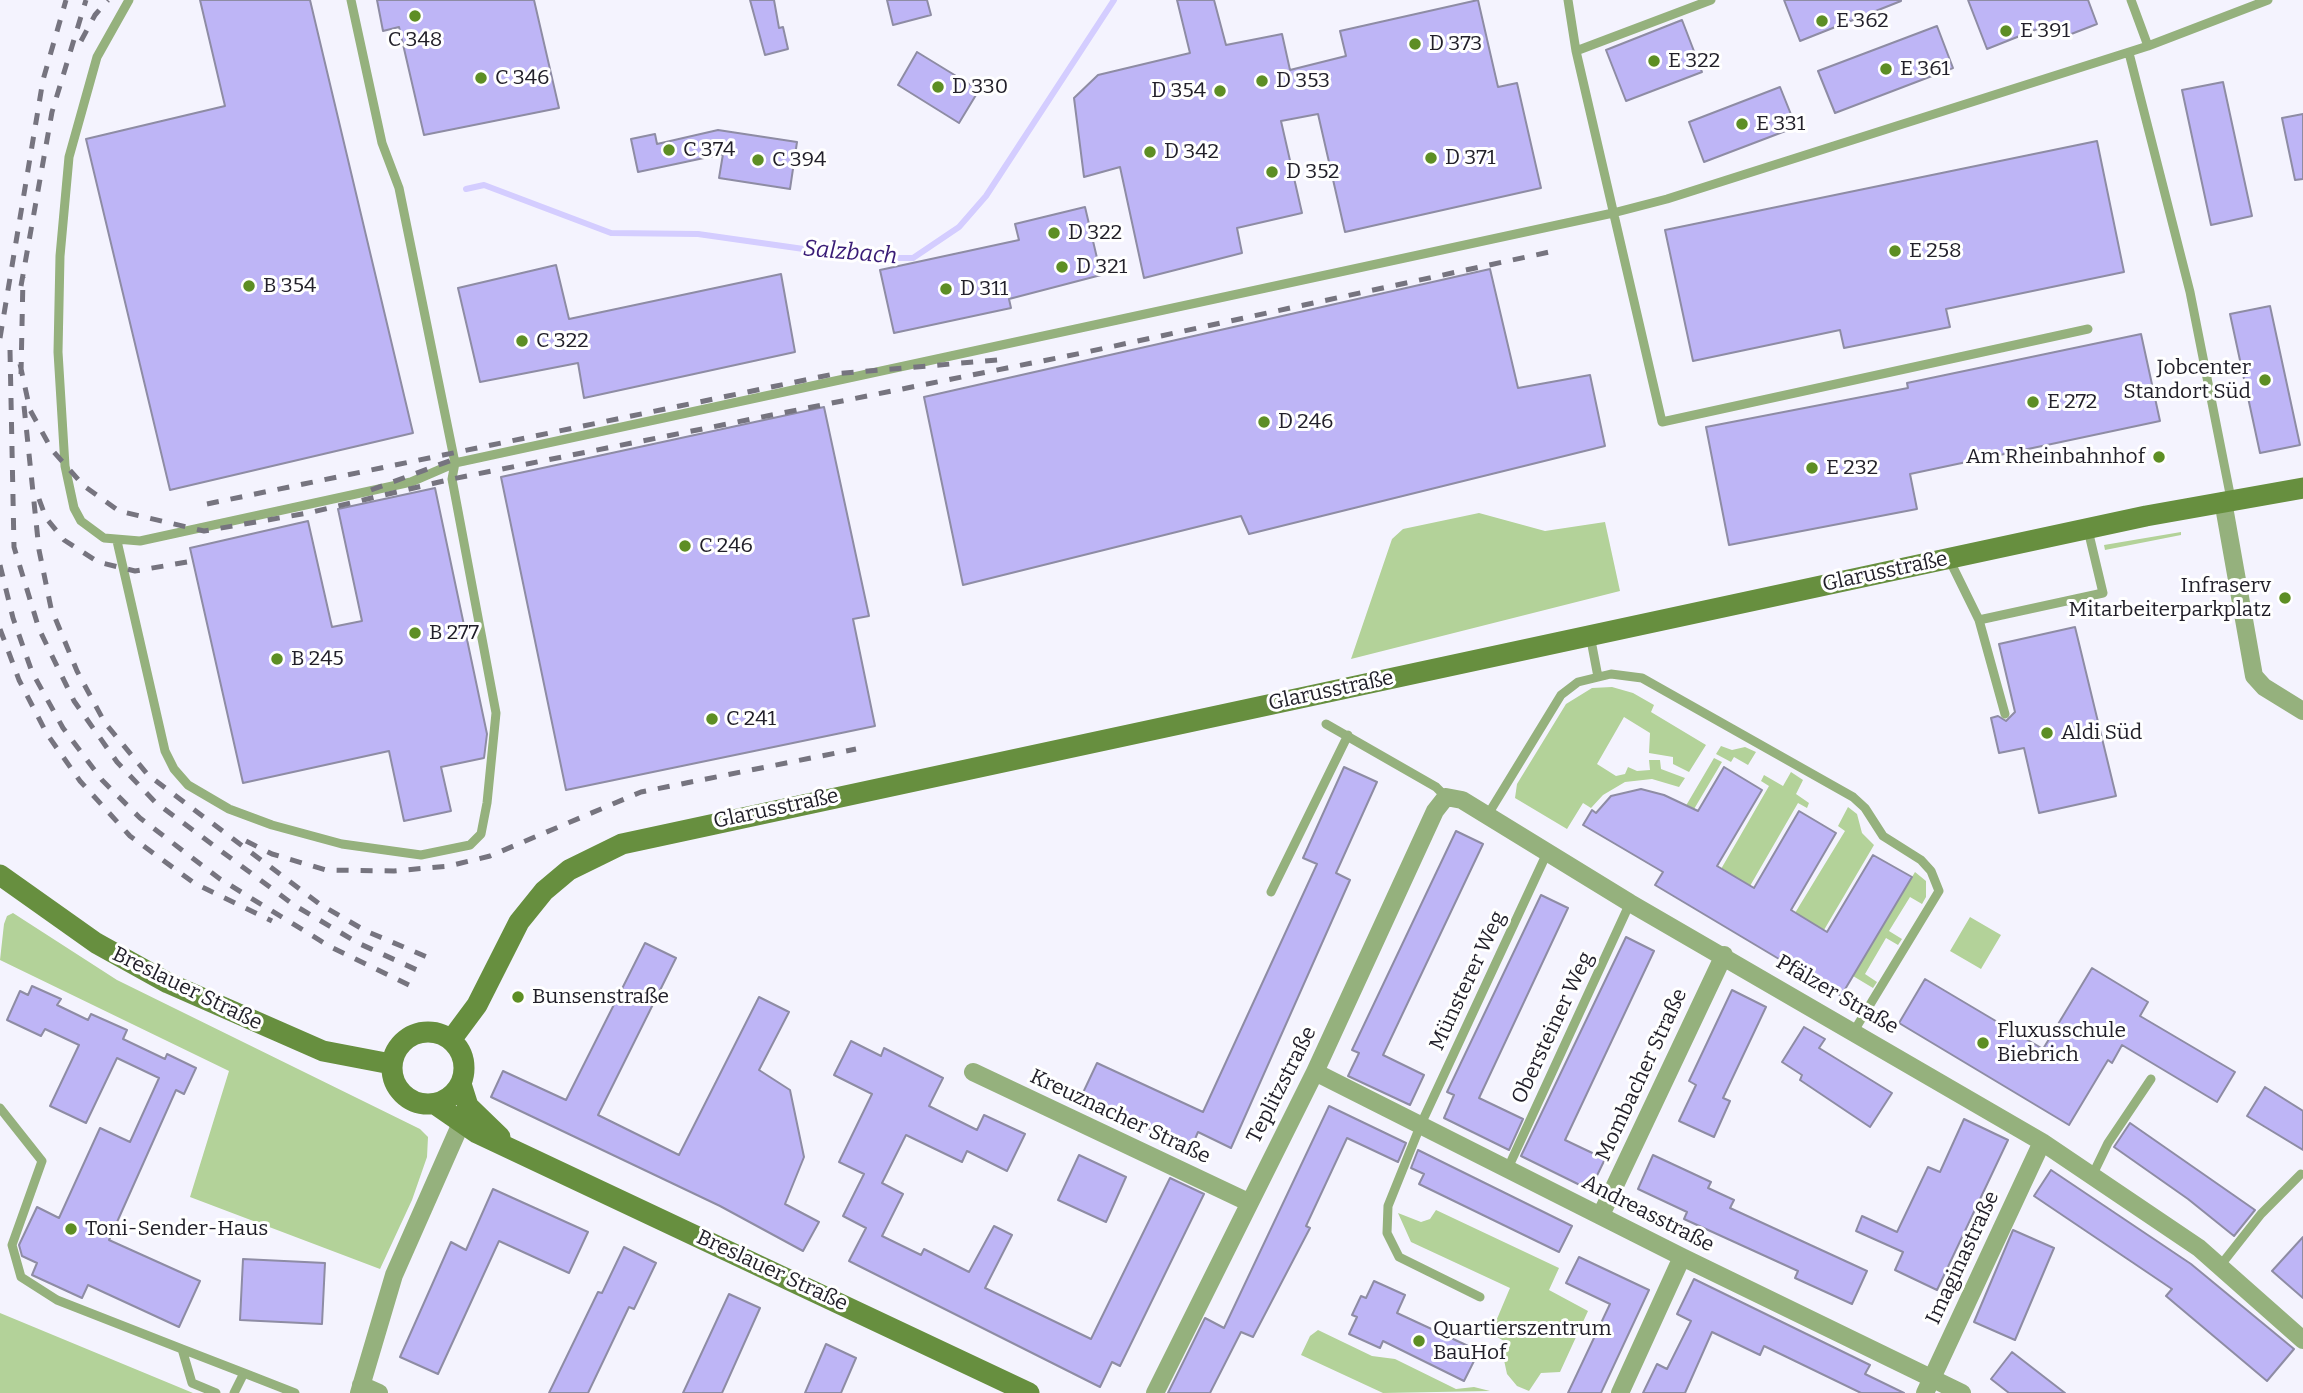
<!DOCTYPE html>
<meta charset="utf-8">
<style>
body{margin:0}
canvas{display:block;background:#f4f3fe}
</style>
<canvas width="2303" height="1393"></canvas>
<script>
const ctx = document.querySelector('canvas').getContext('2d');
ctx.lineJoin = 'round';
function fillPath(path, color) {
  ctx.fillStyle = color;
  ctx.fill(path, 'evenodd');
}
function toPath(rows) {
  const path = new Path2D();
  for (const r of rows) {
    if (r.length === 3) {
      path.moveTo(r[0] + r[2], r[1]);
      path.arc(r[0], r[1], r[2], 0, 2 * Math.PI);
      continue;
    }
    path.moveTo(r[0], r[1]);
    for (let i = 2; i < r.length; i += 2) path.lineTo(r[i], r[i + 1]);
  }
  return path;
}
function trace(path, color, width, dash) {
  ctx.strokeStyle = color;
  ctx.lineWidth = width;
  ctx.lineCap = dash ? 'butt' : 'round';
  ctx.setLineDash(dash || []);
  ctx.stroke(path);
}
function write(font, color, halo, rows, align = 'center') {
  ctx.font = font + ' Bitter,serif';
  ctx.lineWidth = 6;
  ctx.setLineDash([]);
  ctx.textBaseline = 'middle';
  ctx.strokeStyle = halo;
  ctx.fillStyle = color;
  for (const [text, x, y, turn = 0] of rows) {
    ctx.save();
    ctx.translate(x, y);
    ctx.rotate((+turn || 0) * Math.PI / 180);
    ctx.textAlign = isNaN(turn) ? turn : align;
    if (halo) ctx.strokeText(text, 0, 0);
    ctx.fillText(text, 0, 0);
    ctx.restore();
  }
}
const green = toPath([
 [1479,513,1545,531,1605,522,1620,591,1351,659,1392,539,1403,529],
 [2181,532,2181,535,2105,550,2104,545],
 [1612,687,1633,693,1654,705,1651,712,1706,745,1689,772,1673,764,1673,757,1649,753,1650,733,1624,717,1597,764,1616,776,1625,774,1628,767,1637,771,1650,770,1649,760,1660,760,1661,769,1685,778,1679,787,1652,779,1625,782,1603,795,1591,808,1583,803,1567,829,1515,798,1517,784,1566,704,1592,688],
 [1721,746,1732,750,1745,747,1756,752,1748,765,1734,757,1731,762,1716,754],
 [1714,758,1722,762,1681,831,1674,826],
 [1791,772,1803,780,1796,794,1809,803,1807,808,1798,803,1750,886,1721,869,1769,786,1761,781,1764,775,1783,786],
 [1848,807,1857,814,1862,833,1874,845,1824,930,1795,913,1845,831,1838,826],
 [1915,872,1926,881,1926,897,1922,904,1910,897,1889,931,1902,939,1898,945,1886,938,1865,974,1877,982,1873,988,1853,976],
 [13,913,117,980,420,1129,428,1137,427,1157,412,1200,380,1269,190,1197,229,1071,0,960,4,924,7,916],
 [1970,917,2001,935,1981,969,1950,951],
 [1436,1210,1559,1268,1549,1290,1588,1311,1560,1372,1541,1373,1529,1391,1517,1386,1507,1374,1504,1360,1507,1343,1491,1333,1510,1288,1411,1242,1398,1213,1421,1222,1430,1219],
 [0,1313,193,1393,0,1393],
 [1318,1330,1372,1356,1395,1359,1456,1389,1474,1387,1490,1391,1383,1393,1301,1355,1310,1336]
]);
const stream = toPath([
 [466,189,484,185,611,233,698,234,867,258,913,258,959,227,986,196,1114,0]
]);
const building = toPath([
 [200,0,310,0,413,433,170,490,86,139,225,106,200,0],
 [377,0,534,0,559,108,424,135,399,27,383,31,377,0],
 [750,0,774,0,779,28,783,27,788,49,765,55,750,0],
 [887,0,927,0,931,15,893,25,887,0],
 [1177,0,1214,0,1226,45,1282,34,1290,70,1346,56,1340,31,1478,0,1498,87,1517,83,1541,188,1345,232,1318,114,1281,121,1302,213,1237,228,1242,253,1144,278,1120,167,1084,177,1074,98,1098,75,1190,53,1177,0],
 [1784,0,1901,0,1901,1,1800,41,1784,0],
 [1968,0,2088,0,2097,24,2061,38,2055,22,1987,49,1968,0],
 [1682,20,1702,72,1626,101,1606,50,1682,20],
 [1937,26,1953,68,1835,113,1818,71,1937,26],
 [917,52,979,90,959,123,898,85,917,52],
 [2223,82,2252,216,2211,225,2182,90,2223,82],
 [1780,87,1796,127,1704,162,1689,122,1780,87],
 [2303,114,2303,179,2295,180,2282,118,2303,114],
 [718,130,797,142,790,189,719,178,723,154,638,172,631,139,655,134,657,144,718,130],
 [2097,141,2124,272,1946,309,1950,327,1844,348,1840,330,1693,361,1665,230,2097,141],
 [1085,207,1101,275,1009,299,1011,308,894,333,880,270,1019,240,1015,224,1085,207],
 [556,265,569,319,781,274,795,352,584,398,578,363,480,382,458,288,556,265],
 [1490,269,1518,388,1590,375,1605,446,1249,534,1241,516,963,585,924,397,1490,269],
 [2270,306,2300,445,2260,453,2230,314,2270,306],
 [2141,334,2160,421,1910,474,1917,509,1729,545,1706,427,1908,388,1907,383,2141,334],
 [824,407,869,616,853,619,875,726,566,790,501,477,824,407],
 [435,488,487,734,484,758,441,767,451,811,404,821,389,751,243,783,190,548,308,521,332,627,362,621,338,509,435,488],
 [2075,627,2116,796,2039,813,2024,748,1999,753,1991,718,1998,716,2006,721,2015,712,1999,644,2075,627],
 [1344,767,1377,782,1336,873,1350,880,1231,1148,1198,1132,1191,1148,1081,1097,1097,1063,1203,1112,1317,864,1303,858,1344,767],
 [1724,767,1762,790,1717,866,1754,888,1799,811,1836,833,1791,910,1827,932,1873,855,1912,877,1841,996,1655,885,1663,872,1583,825,1592,810,1596,813,1611,796,1641,789,1664,795,1698,811,1724,767],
 [1456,831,1483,844,1383,1055,1424,1075,1410,1105,1348,1076,1359,1053,1352,1050,1456,831],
 [1541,895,1568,908,1479,1098,1523,1119,1509,1150,1444,1118,1454,1095,1447,1092,1541,895],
 [1626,937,1654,951,1565,1140,1605,1159,1590,1190,1521,1156,1626,937],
 [645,943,676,958,598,1115,679,1155,759,997,789,1012,759,1070,790,1090,804,1157,785,1204,819,1222,803,1251,720,1206,491,1097,503,1071,566,1100,645,943],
 [2092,968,2148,1002,2140,1016,2235,1072,2217,1102,2122,1045,2112,1063,2108,1060,2069,1125,1899,1023,1925,979,2043,1049,2092,968],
 [32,986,61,999,57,1005,88,1020,91,1014,127,1030,123,1039,165,1059,167,1054,196,1068,184,1094,176,1090,109,1240,200,1281,179,1327,88,1285,82,1298,32,1275,37,1263,22,1256,19,1245,37,1207,59,1218,100,1128,130,1142,159,1078,117,1058,86,1123,50,1106,79,1045,45,1029,41,1036,7,1020,20,991,28,995,32,986],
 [1732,990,1766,1007,1723,1098,1730,1101,1714,1137,1679,1121,1696,1085,1689,1081,1732,990],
 [1804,1027,1825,1039,1819,1048,1892,1093,1870,1127,1800,1080,1802,1075,1782,1062,1804,1027],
 [851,1041,881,1056,884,1048,943,1078,929,1106,977,1130,984,1115,1025,1134,1007,1171,967,1151,962,1162,906,1135,882,1183,903,1194,882,1236,921,1255,924,1249,969,1272,994,1226,1012,1235,985,1288,1091,1339,1170,1178,1204,1194,1120,1366,1112,1362,1100,1387,849,1261,866,1228,843,1216,864,1174,839,1162,872,1094,834,1075,851,1041],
 [2265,1087,2303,1111,2303,1150,2247,1116,2265,1087],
 [1329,1106,1406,1143,1398,1162,1347,1138,1306,1226,1310,1228,1253,1337,1241,1332,1210,1393,1168,1393,1205,1318,1224,1328,1329,1106],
 [1964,1119,2008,1140,1937,1290,1895,1270,1903,1252,1856,1231,1862,1216,1897,1232,1928,1167,1940,1172,1964,1119],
 [2130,1123,2255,1210,2234,1236,2188,1199,2114,1147,2130,1123],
 [1418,1150,1572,1226,1559,1252,1419,1184,1424,1174,1411,1168,1418,1150],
 [1079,1155,1126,1177,1106,1222,1058,1200,1079,1155],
 [1653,1155,1711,1182,1708,1188,1734,1200,1730,1208,1867,1271,1852,1304,1795,1278,1798,1271,1684,1219,1687,1212,1638,1189,1653,1155],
 [2051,1170,2191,1264,2294,1349,2267,1381,2166,1296,2172,1289,2034,1196,2051,1170],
 [493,1189,588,1232,569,1273,499,1241,438,1374,400,1357,451,1242,466,1250,493,1189],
 [2013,1230,2054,1248,2015,1340,1974,1322,2013,1230],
 [2303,1237,2303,1298,2272,1271,2303,1237],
 [624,1247,656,1263,634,1309,629,1307,588,1393,549,1393,598,1292,602,1293,624,1247],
 [1579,1257,1649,1290,1601,1393,1568,1393,1610,1304,1566,1283,1579,1257],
 [243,1259,325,1263,322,1324,240,1320,243,1259],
 [1694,1279,1870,1365,1865,1374,1904,1393,1861,1393,1764,1346,1760,1355,1712,1332,1685,1393,1643,1393,1657,1364,1667,1369,1691,1321,1677,1314,1694,1279],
 [1374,1281,1405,1295,1397,1313,1479,1351,1464,1381,1383,1341,1380,1348,1349,1334,1357,1317,1352,1315,1361,1296,1366,1298,1374,1281],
 [729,1294,760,1308,722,1393,683,1393,729,1294],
 [826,1344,856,1358,841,1393,805,1393,826,1344],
 [2012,1352,2065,1393,2009,1393,1991,1379,2012,1352]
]);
const lane = toPath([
 [351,0,382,143,399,188,455,463,1613,213,1667,199,2148,46,2268,0],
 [1568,0,1576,51,1662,422,2088,329],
 [2131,0,2148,46],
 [1576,51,1711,0],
 [2129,53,2190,292,2231,499],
 [117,541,165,751,174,769,188,785,229,809,272,825,342,844,421,855,470,845,481,834,487,803,496,713,452,479,455,463,411,482,140,541,104,538,81,521,74,508,65,466,58,352,60,256,69,157,97,57,129,0],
 [1949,559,1979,620,2103,593,2088,530],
 [1979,620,2005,714],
 [1590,635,1598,677],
 [1326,724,1436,787,1446,797],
 [1487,816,1561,695,1578,682,1611,674,1642,678,1853,797,1865,808,1883,836,1921,860,1931,871,1939,891,1854,1031],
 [1271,892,1348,735],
 [0,1108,42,1161,12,1245,21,1277,57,1300,182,1349,192,1383,216,1393],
 [1508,1168,1630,903],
 [2092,1176,2108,1143,2151,1079],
 [2220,1266,2261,1214,2301,1174],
 [1480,1297,1399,1257,1387,1233,1388,1206,1421,1124,1547,853],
 [182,1349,244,1373],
 [234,1393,244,1373,295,1393]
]);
const street = toPath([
 [2223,501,2254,676,2264,687,2303,711],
 [973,1072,1248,1202],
 [1315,1072,1682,1257,1962,1393],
 [1601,1215,1724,955],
 [361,1385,379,1393],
 [359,1393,394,1275,466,1112],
 [1155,1393,1315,1072,1435,811,1446,797,1462,800,1630,903,2042,1142,2199,1248,2303,1340],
 [1620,1393,1682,1257],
 [1925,1393,2042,1142]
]);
const secondary = toPath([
 [0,875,96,943,168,983,323,1051,391,1064],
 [428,1068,36],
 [451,1040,477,1005,519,922,544,891,569,870,622,844,2146,516,2303,488],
 [461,1084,468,1106,500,1137],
 [435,1104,477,1133,1029,1393]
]);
const rail = toPath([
 [81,41,95,15,108,0],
 [21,286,52,112,86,0],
 [0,338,43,80,66,0],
 [10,350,14,547,39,629,74,701,117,762,155,802,294,905,358,943,417,970],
 [20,364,30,410,52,450,84,486,119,511,204,531,308,513,452,479,1082,353,1554,251],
 [21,374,23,277],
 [24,406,39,550,51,608,77,671,105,723,148,775,321,905,366,931,427,957],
 [371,490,460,457],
 [39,499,46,518,64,540,98,562,135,571,193,561],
 [207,504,834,374,1009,359],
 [0,565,13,618,32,672,63,728,102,780,140,818,220,879,329,946,411,986],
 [0,629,19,680,47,734,80,781,130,836,194,883,272,921],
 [246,841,272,854,326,870,394,871,449,866,490,856,641,792,856,749]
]);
const markers = [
 [415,16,7,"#5d8e24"],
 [1822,21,7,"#5d8e24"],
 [2006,31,7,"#5d8e24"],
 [1415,44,7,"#5d8e24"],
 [1654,61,7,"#5d8e24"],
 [1886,69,7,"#5d8e24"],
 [481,78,7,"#5d8e24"],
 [1262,81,7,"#5d8e24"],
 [938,87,7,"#5d8e24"],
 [1220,91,7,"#5d8e24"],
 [1742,124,7,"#5d8e24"],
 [669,150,7,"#5d8e24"],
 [1150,152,7,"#5d8e24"],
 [1431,158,7,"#5d8e24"],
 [758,160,7,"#5d8e24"],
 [1272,172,7,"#5d8e24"],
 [1054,233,7,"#5d8e24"],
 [1895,251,7,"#5d8e24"],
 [1062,267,7,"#5d8e24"],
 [249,286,7,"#5d8e24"],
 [946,289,7,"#5d8e24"],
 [522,341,7,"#5d8e24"],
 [2265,380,7,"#5d8e24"],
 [2033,402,7,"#5d8e24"],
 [1264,422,7,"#5d8e24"],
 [2159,457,7,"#5d8e24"],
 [1812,468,7,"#5d8e24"],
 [685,546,7,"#5d8e24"],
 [2285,598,7,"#5d8e24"],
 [415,633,7,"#5d8e24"],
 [277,659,7,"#5d8e24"],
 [712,719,7,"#5d8e24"],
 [2047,733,7,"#5d8e24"],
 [518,997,7,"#5d8e24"],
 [1983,1043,7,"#5d8e24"],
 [71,1229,7,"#5d8e24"],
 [1419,1341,7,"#5d8e24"]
];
const poiNames = [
 ["E 362",1836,21],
 ["E 391",2020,31],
 ["C 348",415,40,"center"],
 ["D 373",1429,44],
 ["E 322",1668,61],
 ["E 361",1900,69],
 ["C 346",495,78],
 ["D 353",1276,81],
 ["D 330",952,87],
 ["D 354",1206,91,"right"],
 ["E 331",1756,124],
 ["C 374",683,150],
 ["D 342",1164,152],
 ["D 371",1445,158],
 ["C 394",772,160],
 ["D 352",1286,172],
 ["D 322",1068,233],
 ["E 258",1909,251],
 ["D 321",1076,267],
 ["B 354",263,286],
 ["D 311",960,289],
 ["C 322",536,341],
 ["Jobcenter",2251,368,"right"],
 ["Standort Süd",2251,392,"right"],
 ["E 272",2047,402],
 ["D 246",1278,422],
 ["Am Rheinbahnhof",2145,457,"right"],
 ["E 232",1826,468],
 ["C 246",699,546],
 ["Infraserv",2271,586,"right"],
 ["Mitarbeiterparkplatz",2271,610,"right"],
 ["B 277",429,633],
 ["B 245",291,659],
 ["C 241",726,719],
 ["Aldi Süd",2061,733],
 ["Bunsenstraße",532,997],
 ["Fluxusschule",1997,1031],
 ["Biebrich",1997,1055],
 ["Toni-Sender-Haus",85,1229],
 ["Quartierszentrum",1433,1329],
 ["BauHof",1433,1353]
];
const streetNames = [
 ["Glarusstraße",1885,572,-12],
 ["Glarusstraße",1331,691,-12],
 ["Glarusstraße",776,809,-12],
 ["Münsterer Weg",1468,981,-65],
 ["Breslauer Straße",187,989,26],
 ["Pfälzer Straße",1837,995,30],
 ["Obersteiner Weg",1553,1028,-65],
 ["Mombacher Straße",1642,1075,-65],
 ["Teplitzstraße",1282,1085,-63],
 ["Kreuznacher Straße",1120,1117,25],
 ["Andreasstraße",1648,1214,27],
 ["Imaginastraße",1963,1258,-65],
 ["Breslauer Straße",772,1271,25]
];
const waterNames = [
 ["Salzbach",850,253,5]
];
fillPath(green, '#b3d299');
trace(stream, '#d4cdff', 6);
fillPath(building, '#beb5f6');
trace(building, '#8e8ca4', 2);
trace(lane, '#95b17d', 9);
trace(street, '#95b17d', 18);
trace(secondary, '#678f3f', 21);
trace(rail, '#76747f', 5, [12, 12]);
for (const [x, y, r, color] of markers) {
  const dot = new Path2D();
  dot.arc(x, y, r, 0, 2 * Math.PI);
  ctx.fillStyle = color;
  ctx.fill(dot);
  trace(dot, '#fff', 2.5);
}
write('21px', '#22202a', '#fff', poiNames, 'left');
write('21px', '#22202a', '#fff', streetNames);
write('italic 23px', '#391b76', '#fff', waterNames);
</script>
